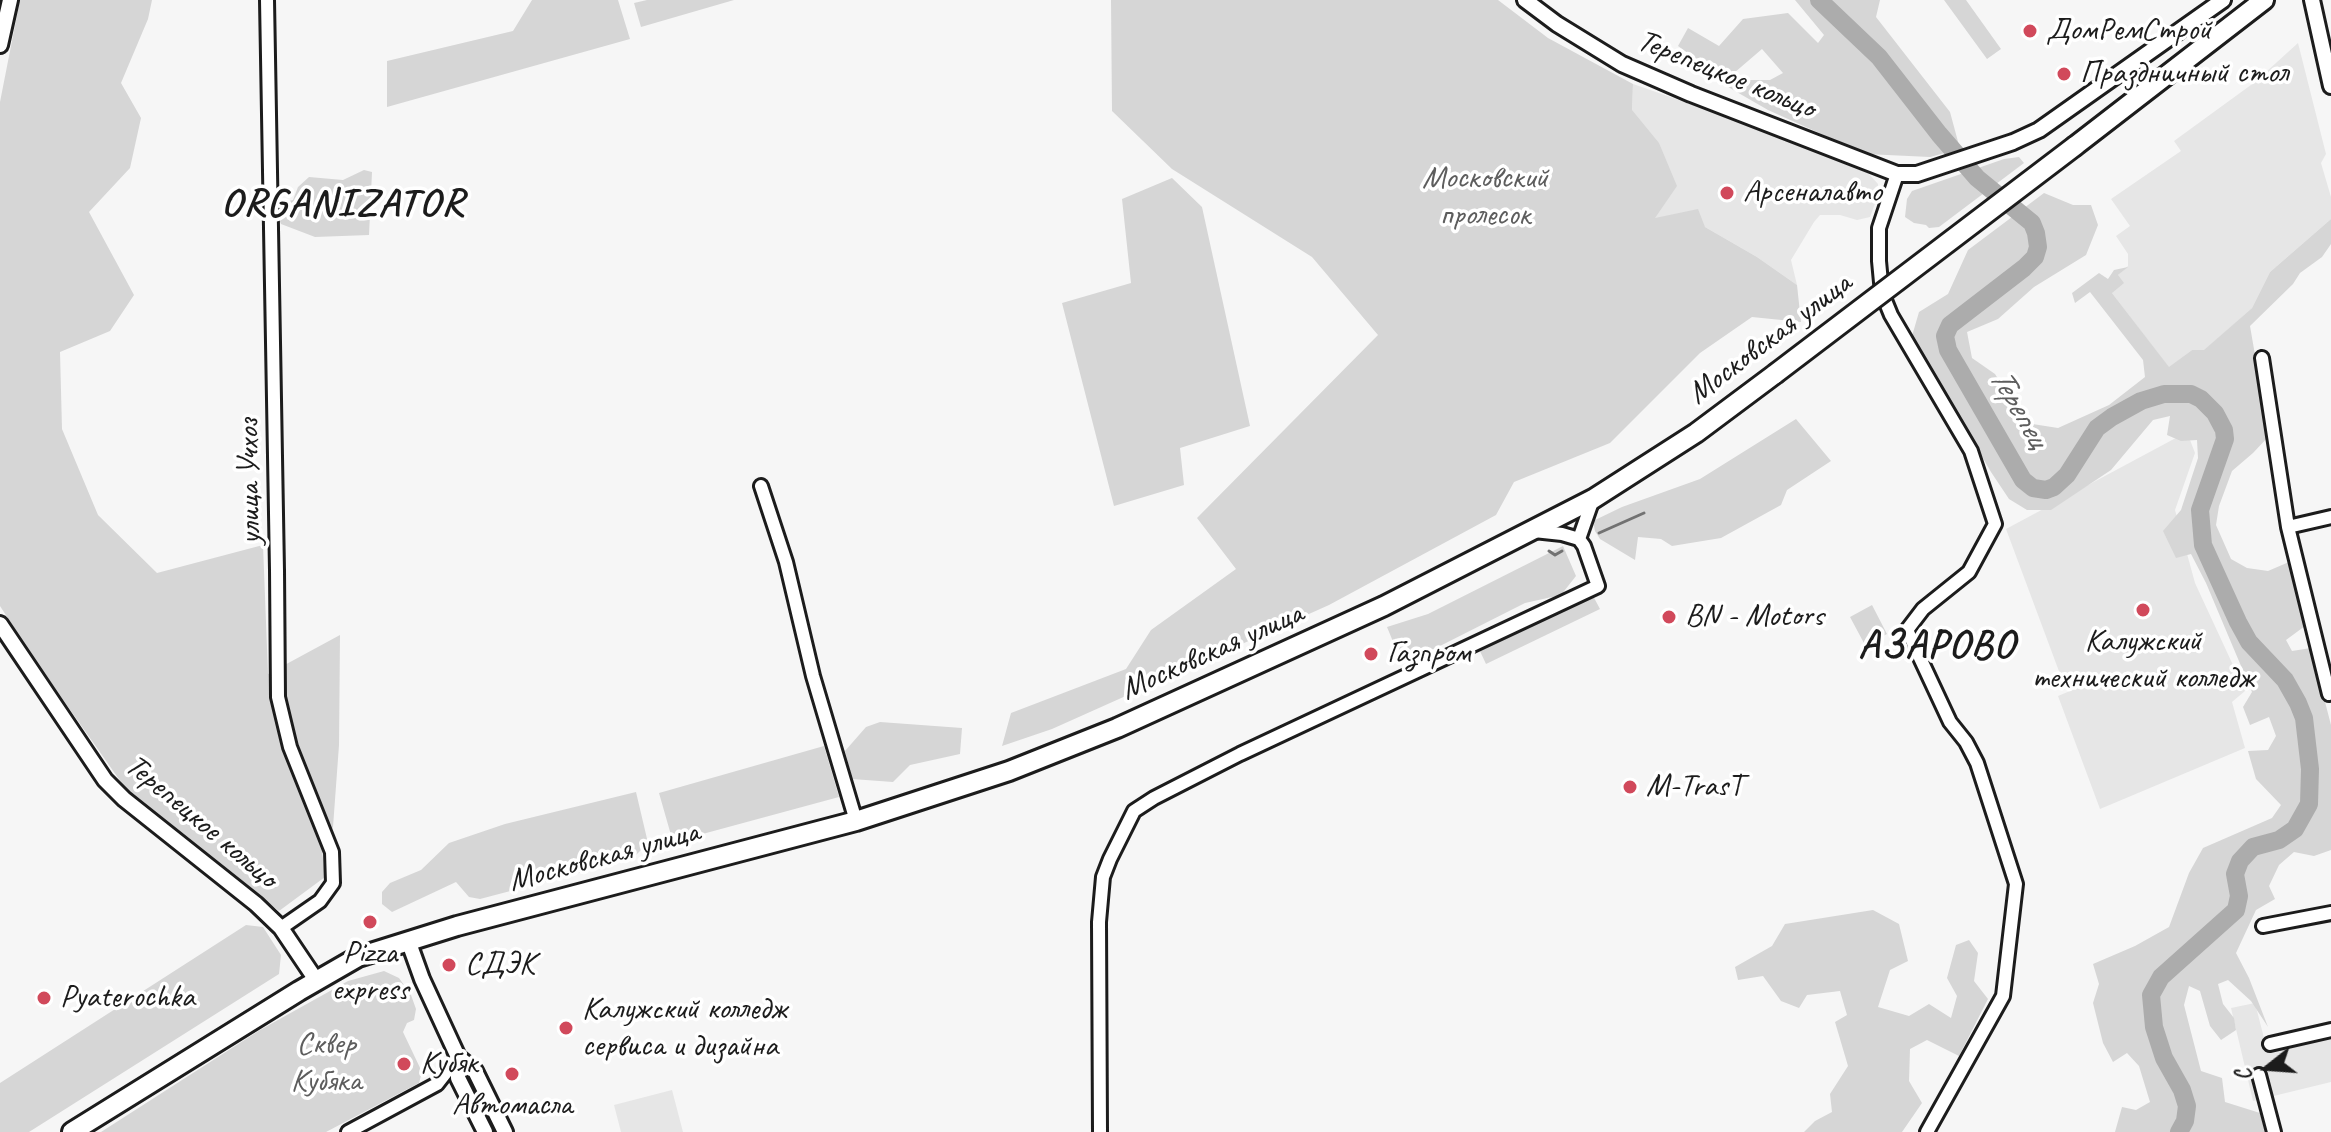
<!DOCTYPE html>
<meta charset="utf-8">
<style>
body{margin:0}
#map{position:relative;width:2331px;height:1132px;overflow:hidden;background:#f6f6f6;font-family:Caveat,sans-serif}
canvas{display:block}
.north{position:absolute;left:2227px;top:1028px;width:80px;height:80px;-webkit-text-stroke:6px #fff;paint-order:stroke;rotate:253deg;font-size:22px;font-weight:700;line-height:32px;text-align:center;color:#1c1c1c}
.north::after{content:'';display:block;margin:auto;width:28px;height:36px;background:#1c1c1c;clip-path:polygon(50% 0,100% 100%,50% 72%,0 100%)}
</style>
<div id="map">
<canvas width="2331" height="1132"></canvas>
<div class="north">С</div>
</div>
<script>
const ctx = document.querySelector('canvas').getContext('2d');
ctx.lineJoin = 'round';
function fillPath(path, color) {
  ctx.fillStyle = color;
  ctx.fill(path, 'evenodd');
}
function toPath(rows) {
  const path = new Path2D();
  for (const r of rows) {
    path.moveTo(r[0], r[1]);
    for (let i = 2; i < r.length; i += 2) path.lineTo(r[i], r[i + 1]);
  }
  return path;
}
function trace(path, color, width, dash) {
  ctx.strokeStyle = color;
  ctx.lineWidth = width;
  ctx.lineCap = dash ? 'butt' : 'round';
  ctx.setLineDash(dash || []);
  ctx.stroke(path);
}
function write(font, color, halo, rows, align = 'center') {
  ctx.font = font + ' Caveat,sans-serif';
  ctx.lineWidth = 7;
  ctx.setLineDash([]);
  ctx.textBaseline = 'middle';
  ctx.strokeStyle = halo;
  ctx.fillStyle = color;
  for (const [text, x, y, turn = 0] of rows) {
    ctx.save();
    ctx.translate(x, y);
    ctx.rotate((+turn || 0) * Math.PI / 180);
    ctx.textAlign = isNaN(turn) ? turn : align;
    if (halo) ctx.strokeText(text, 0, 0);
    ctx.fillText(text, 0, 0);
    ctx.restore();
  }
}
const built = toPath([
 [2298,43,2326,154,2321,163,2331,197,2331,219,2270,272,2252,308,2204,351,2192,350,2169,368,2112,293,2118,275,2128,266,2128,254,2116,236,2130,226,2111,199,2181,151,2174,141,2255,82],
 [1633,84,1797,141,1869,174,1878,184,1877,198,1870,217,1857,220,1840,215,1820,215,1814,222,1791,260,1797,285,1757,257,1705,227,1654,219,1632,110],
 [2187,432,2195,453,2175,510,2195,583,2245,691,2232,702,2245,748,2100,809,2058,696,2070,691,2060,674,2006,529],
 [2255,1003,2265,1042,2331,1034,2331,1082,2253,1101,2231,1008],
 [672,1090,683,1132,621,1132,614,1105]
]);
const green = toPath([
 [20,0,152,0,148,19,121,83,141,118,130,168,89,212,134,295,110,331,60,352,62,429,98,515,157,573,263,545,268,674,340,635,339,745,333,827,322,850,325,877,279,911,128,792,35,660,0,606,0,102],
 [532,0,618,0,630,39,387,107,387,61,513,31],
 [647,0,734,0,641,27,634,3],
 [1111,0,1498,0,1548,38,1633,84,1632,110,1659,143,1677,186,1655,218,1698,209,1705,227,1757,257,1797,285,1801,322,1752,317,1700,353,1610,443,1514,482,1496,515,1329,605,1052,729,1002,746,1011,713,1126,669,1151,630,1236,569,1197,518,1378,335,1312,257,1172,169,1112,111],
 [1795,0,1880,0,1876,17,1950,112,1960,149,1930,157,1866,154,1768,110,1716,80,1770,80,1783,73,1762,49,1734,73,1705,65,1678,46,1688,28,1719,46,1743,19,1788,13,1818,43,1824,35],
 [1944,0,1966,0,2001,49,1987,59],
 [2019,157,2024,163,1939,227,1929,228,1926,225,1914,223,1905,217,1907,199,1912,191,2004,159],
 [364,170,372,172,369,235,315,237,281,224,275,210,277,204,293,200,298,187,309,177,343,180],
 [1172,178,1202,207,1250,426,1180,448,1184,485,1114,506,1062,303,1131,283,1122,199],
 [2044,193,2073,205,2091,205,2098,225,2086,255,2034,287,1998,319,1967,332,1972,358,1995,374,2026,423,2058,428,2109,405,2145,377,2143,360,2090,292,2075,303,2072,293,2099,273,2108,279,2114,270,2128,267,2118,275,2124,283,2112,293,2169,367,2192,350,2204,350,2252,308,2270,272,2331,219,2331,244,2322,257,2300,273,2293,284,2250,326,2269,436,2253,453,2232,471,2219,506,2216,525,2231,559,2247,568,2268,571,2289,562,2305,626,2286,640,2292,651,2311,648,2331,725,2331,850,2314,856,2294,852,2279,865,2269,886,2275,899,2256,910,2236,953,2249,978,2268,1027,2251,1001,2228,980,2218,984,2223,1004,2234,1018,2236,1030,2221,1040,2210,1026,2200,991,2189,986,2184,1005,2201,1071,2222,1078,2225,1102,2260,1113,2265,1132,2115,1132,2122,1107,2136,1110,2150,1102,2139,1066,2127,1053,2113,1062,2103,1043,2093,1003,2099,984,2093,964,2135,946,2169,927,2189,873,2203,848,2272,818,2281,805,2256,779,2248,751,2268,750,2276,736,2269,717,2250,725,2243,707,2252,692,2206,583,2191,554,2176,558,2163,531,2181,510,2198,458,2197,440,2181,441,2167,435,2170,416,2153,420,2111,470,2051,510,2027,510,2009,499,1991,472,1912,336,1919,312,1948,294,1968,250],
 [1796,419,1831,461,1787,490,1781,505,1721,538,1672,546,1661,539,1638,537,1635,560,1600,539,1595,531,1593,521,1622,507,1700,479],
 [1563,546,1576,576,1561,595,1525,603,1436,648,1401,661,1387,627,1428,614],
 [1592,594,1600,609,1486,664,1479,649],
 [1872,605,1887,634,1865,645,1850,617],
 [880,722,962,728,960,754,910,765,893,782,852,779,845,751,866,727],
 [824,746,839,797,673,842,659,793],
 [636,792,648,843,632,859,480,899,469,897,456,882,392,912,382,904,382,892,390,883,421,870,449,843,505,824],
 [1873,910,1899,924,1908,961,1890,970,1878,1007,1909,1016,1929,1004,1951,1018,1957,996,1947,978,1956,945,1969,940,1978,953,1974,981,1988,999,1959,1056,1927,1040,1910,1049,1909,1081,1922,1103,1902,1132,1804,1132,1815,1121,1832,1112,1830,1094,1848,1066,1835,1022,1847,1015,1840,991,1807,995,1799,1008,1781,1001,1763,976,1738,980,1735,967,1772,946,1785,924],
 [246,925,263,927,281,955,279,974,29,1132,0,1132,0,1083],
 [384,971,399,978,411,995,416,1009,414,1020,407,1023,403,1032,422,1072,419,1083,326,1132,101,1132,260,1030,348,981]
]);
const stream = toPath([
 [1599,533,1644,513],
 [1549,551,1555,555,1562,551]
]);
const river = toPath([
 [1819,0,1879,57,1939,134,1977,178,2032,223,2036,233,2038,247,2035,257,2024,268,1950,325,1945,336,1948,350,2023,480,2033,488,2046,490,2054,487,2067,475,2097,428,2112,417,2141,401,2164,394,2191,394,2201,399,2215,413,2224,430,2225,439,2200,510,2203,545,2238,622,2249,642,2285,680,2298,703,2304,718,2310,769,2309,804,2295,829,2279,840,2253,847,2240,861,2235,874,2239,896,2236,910,2161,977,2151,995,2154,1027,2164,1058,2182,1090,2187,1106,2185,1121,2179,1132]
]);
const minor = toPath([
 [267,0,277,570,278,697,290,747,332,852,333,883,320,901,281,928],
 [1897,174,1879,228,1879,261,1882,293,1891,315,1971,451,1995,524,1969,572,1923,609,1907,630,1950,722,1966,742,1977,763,2016,884,2003,996,1927,1132],
 [2262,358,2288,527,2329,694],
 [761,486,786,562,813,676,856,821],
 [2288,527,2331,517],
 [1579,539,1593,499],
 [2263,926,2331,913],
 [2270,1044,2331,1030],
 [2259,1075,2274,1132],
 [348,1132,437,1084,458,1057],
 [1100,1132,1099,922,1103,877,1110,859,1134,811,1154,798,1240,754,1598,586,1584,546,1579,539,1562,534,1534,531]
]);
const tertiary = toPath([
 [1525,0,1557,24,1622,64,1691,94,1897,174,1917,174,2013,142,2039,130,2223,0],
 [2312,0,2331,86],
 [0,45,10,0],
 [0,624,105,780,124,799,256,904,281,928,316,980],
 [408,940,422,979,458,1057,475,1071,505,1132],
 [458,1057,458,1078,485,1132]
]);
const primary = toPath([
 [2075,146,2264,0],
 [72,1132,299,991,358,957,457,926,856,821,1009,771,1117,728,1384,606,1593,499,1696,433,1775,374]
]);
const primaryBridge = toPath([
 [1775,374,2075,146]
]);
const markers = [
 [2030,31,8,"#d1495b"],
 [2064,74,8,"#d1495b"],
 [1727,193,8,"#d1495b"],
 [2143,610,8,"#d1495b"],
 [1669,617,8,"#d1495b"],
 [1371,654,8,"#d1495b"],
 [1630,787,8,"#d1495b"],
 [370,922,8,"#d1495b"],
 [449,965,8,"#d1495b"],
 [44,998,8,"#d1495b"],
 [566,1028,8,"#d1495b"],
 [404,1064,8,"#d1495b"],
 [512,1074,8,"#d1495b"]
];
const poiNames = [
 ["ДомРемСтрой",2046,31],
 ["Праздничный стол",2080,74],
 ["Арсеналавто",1743,193],
 ["BN - Motors",1685,617],
 ["Калужский",2143,642,"center"],
 ["технический колледж",2143,679,"center"],
 ["Газпром",1387,654],
 ["M-TrasT",1646,787],
 ["Pizza",370,954,"center"],
 ["express",370,991,"center"],
 ["СДЭК",465,965],
 ["Pyaterochka",60,998],
 ["Калужский колледж",582,1010],
 ["сервиса и дизайна",582,1047],
 ["Кубяк",420,1064],
 ["Автомасла",512,1106,"center"]
];
const streetNames = [
 ["Терепецкое кольцо",1726,75,22],
 ["Московская улица",1770,339,-37],
 ["улица Учхоз",250,482,-91],
 ["Московская улица",1212,652,-24],
 ["Терепецкое кольцо",201,822,40],
 ["Московская улица",604,857,-15]
];
const parkNames = [
 ["Московский",1485,179],
 ["пролесок",1485,216],
 ["Сквер",326,1045],
 ["Кубяка",326,1082]
];
const waterNames = [
 ["Терепец",2018,408,60]
];
const districtNames = [
 ["ORGANIZATOR",343,205],
 ["АЗАРОВО",1937,647]
];
fillPath(built, '#e6e6e6');
fillPath(green, '#d6d6d6');
trace(stream, '#727272', 3);
trace(river, '#acacac', 18);
trace(minor, '#1c1c1c', 18);
trace(tertiary, '#1c1c1c', 20);
trace(primary, '#1c1c1c', 24);
trace(minor, '#fff', 12);
trace(tertiary, '#fff', 14);
trace(primary, '#fff', 18);
trace(primaryBridge, '#1c1c1c', 24, []);
trace(primaryBridge, '#fff', 18);
for (const [x, y, r, color] of markers) {
  const dot = new Path2D();
  dot.arc(x, y, r, 0, 2 * Math.PI);
  ctx.fillStyle = color;
  ctx.fill(dot);
  trace(dot, '#fff', 3);
}
write('32px', '#1c1c1c', '#fff', poiNames, 'left');
write('32px', '#1c1c1c', '#fff', streetNames);
write('32px', '#5d5d5d', '#fff', parkNames);
write('italic 34px', '#5d5d5d', '#fff', waterNames);
ctx.letterSpacing = '2px';
write('bold 40px', '#1c1c1c', '#fff', districtNames);
ctx.letterSpacing = '0px';
</script>
